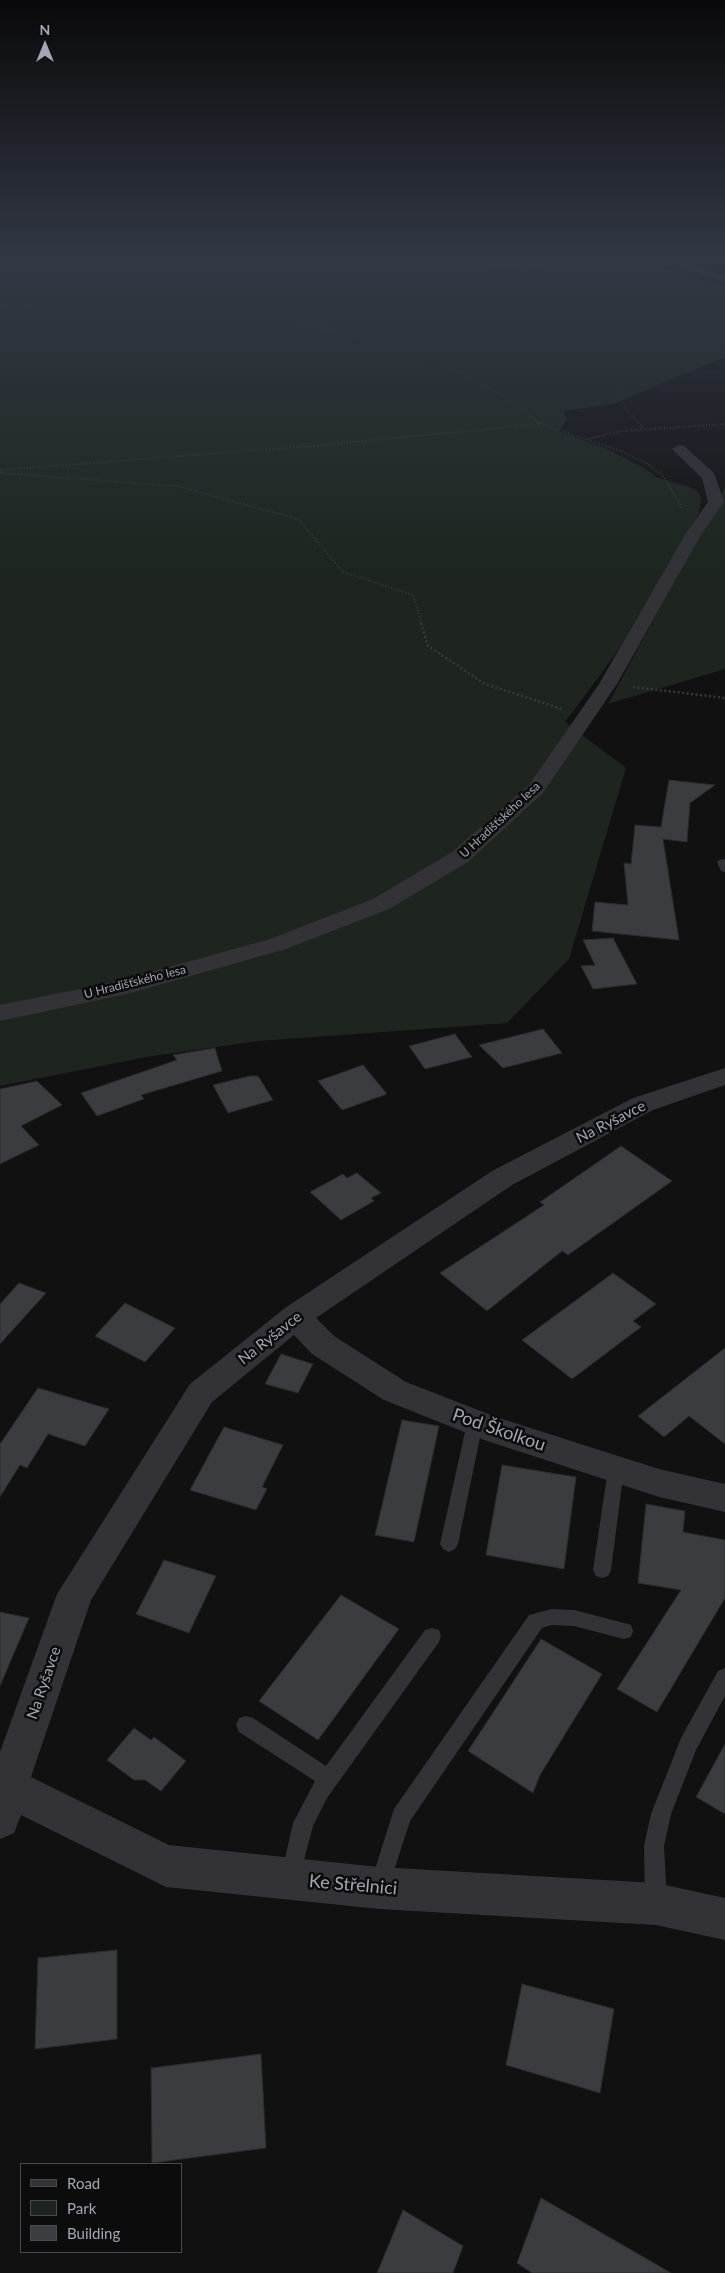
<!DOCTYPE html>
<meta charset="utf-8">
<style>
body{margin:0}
#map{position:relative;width:725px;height:2273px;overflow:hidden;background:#111112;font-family:Lato,sans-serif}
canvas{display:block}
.legend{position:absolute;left:20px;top:2163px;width:162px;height:90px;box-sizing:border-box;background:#0c0c0d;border:1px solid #484a4f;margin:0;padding:6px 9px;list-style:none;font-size:15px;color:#a2a7b3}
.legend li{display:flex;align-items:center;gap:10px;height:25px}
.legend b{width:25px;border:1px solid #484a4f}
.north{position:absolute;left:20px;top:20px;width:50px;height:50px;-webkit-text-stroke:4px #0c0c0d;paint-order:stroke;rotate:0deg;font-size:14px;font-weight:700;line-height:20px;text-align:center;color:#a2a7b3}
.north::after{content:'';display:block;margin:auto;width:18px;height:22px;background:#a2a7b3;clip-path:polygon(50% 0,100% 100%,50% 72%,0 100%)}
</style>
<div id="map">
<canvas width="725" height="2273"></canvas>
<ul class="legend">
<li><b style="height:6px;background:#323237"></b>Road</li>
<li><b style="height:14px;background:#1d251e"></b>Park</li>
<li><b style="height:14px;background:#3b3c3f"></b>Building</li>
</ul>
<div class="north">N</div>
</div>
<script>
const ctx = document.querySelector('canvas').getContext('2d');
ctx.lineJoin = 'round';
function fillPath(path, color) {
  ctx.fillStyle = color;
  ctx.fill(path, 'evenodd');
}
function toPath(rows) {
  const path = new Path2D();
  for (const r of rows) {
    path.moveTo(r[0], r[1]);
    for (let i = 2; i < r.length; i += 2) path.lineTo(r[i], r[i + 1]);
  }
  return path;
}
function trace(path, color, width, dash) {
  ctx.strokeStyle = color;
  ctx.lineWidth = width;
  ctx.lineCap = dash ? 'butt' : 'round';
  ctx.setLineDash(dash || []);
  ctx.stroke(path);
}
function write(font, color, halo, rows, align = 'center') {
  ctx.font = font + ' Lato,sans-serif';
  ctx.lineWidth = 5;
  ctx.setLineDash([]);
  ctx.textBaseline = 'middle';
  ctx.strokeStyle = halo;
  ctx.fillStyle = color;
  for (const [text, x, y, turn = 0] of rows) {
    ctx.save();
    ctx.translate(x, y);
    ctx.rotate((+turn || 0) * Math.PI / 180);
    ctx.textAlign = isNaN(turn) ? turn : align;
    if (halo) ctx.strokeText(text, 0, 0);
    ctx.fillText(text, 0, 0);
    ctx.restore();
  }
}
const green = toPath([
 [0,257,633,257,725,287,725,357,613,404,564,411,567,420,558,431,607,449,644,468,656,477,689,487,697,491,701,497,699,513,615,655,565,722,626,768,569,959,507,1023,259,1041,146,1057,0,1086],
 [725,488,725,669,608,704,643,639]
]);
const building = toPath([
 [669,780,715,785,690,803,687,842,663,839,679,940,592,931,595,902,628,905,624,863,631,864,635,825,661,827,669,780],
 [613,938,637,984,593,989,581,966,595,965,583,940,613,938],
 [543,1029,562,1053,503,1068,479,1045,543,1029],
 [455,1034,472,1057,425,1069,409,1046,455,1034],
 [215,1048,222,1071,141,1095,144,1099,97,1116,81,1093,177,1060,173,1055,215,1048],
 [363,1065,387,1094,342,1110,318,1081,363,1065],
 [250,1076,258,1076,273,1100,228,1113,213,1085,250,1076],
 [37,1081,62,1105,21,1126,39,1145,0,1164,0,1089,37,1081],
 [621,1146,672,1181,568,1255,562,1251,487,1311,440,1273,544,1205,540,1202,621,1146],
 [357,1173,381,1193,371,1198,374,1201,341,1220,310,1192,343,1174,347,1178,357,1173],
 [613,1273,656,1304,633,1321,641,1327,572,1379,522,1340,613,1273],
 [19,1283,46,1293,0,1344,0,1304,19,1283],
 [125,1303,175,1328,145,1362,95,1336,125,1303],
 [725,1348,725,1444,689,1416,664,1437,638,1416,725,1348],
 [281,1354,313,1364,298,1393,265,1384,281,1354],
 [38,1388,109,1409,85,1446,48,1434,27,1468,20,1465,0,1497,0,1444,38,1388],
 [402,1420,439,1426,414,1542,375,1535,402,1420],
 [224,1427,283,1445,262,1487,267,1489,256,1510,190,1490,224,1427],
 [502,1465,576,1477,564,1569,486,1555,502,1465],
 [646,1504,685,1511,683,1532,725,1540,725,1598,657,1712,617,1689,681,1590,638,1583,646,1504],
 [164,1560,216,1576,189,1633,136,1614,164,1560],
 [341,1595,399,1629,318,1740,259,1701,341,1595],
 [0,1612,29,1618,0,1686,0,1612],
 [541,1639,602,1674,540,1775,533,1793,468,1751,541,1639],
 [134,1728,151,1740,154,1737,186,1761,161,1791,145,1780,134,1780,107,1760,134,1728],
 [725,1744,725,1814,696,1797,725,1744],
 [117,1950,117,2039,35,2049,38,1958,117,1950],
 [522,1984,614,2009,600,2093,506,2065,522,1984],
 [261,2054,266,2148,152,2163,151,2068,261,2054],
 [541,2198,583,2222,671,2273,532,2273,517,2263,541,2198],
 [403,2210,463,2246,453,2273,377,2273,403,2210]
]);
const pathFar2 = toPath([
 [0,267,74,276,172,281,220,288,262,298,288,309,301,319],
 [607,270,636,274],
 [0,278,39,273],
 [0,305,239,311,280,316,413,353,461,372,502,395,532,417],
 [304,321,325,313,362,304,384,295,389,284,399,275,463,268,508,266,552,267,596,272,607,270,580,263,623,267,629,265,581,257],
 [617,388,627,411,633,417]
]);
const pathFar1 = toPath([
 [530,416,541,424,621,451,648,464,664,477,683,510],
 [632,416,644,429],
 [587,439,622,431,725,424],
 [0,470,323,445,540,424],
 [0,473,177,486,298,519,343,572,413,595,422,624]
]);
const path = toPath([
 [421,623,428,646,485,684,562,709],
 [633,687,725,698]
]);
const service = toPath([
 [725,859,725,872,721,871,717,862,719,860,725,859],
 [475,1416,481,1418,483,1423,458,1544,455,1549,449,1552,443,1549,440,1544,467,1423,469,1418,475,1416],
 [616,1462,622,1464,624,1469,611,1570,608,1576,602,1578,596,1576,593,1570,608,1469,610,1464,616,1462],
 [552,1609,574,1610,624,1623,631,1625,633,1631,631,1637,624,1639,574,1626,552,1625,542,1628,410,1821,387,1892,380,1895,373,1892,370,1885,394,1809,529,1615,552,1609],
 [432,1628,439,1630,441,1636,439,1642,327,1798,313,1826,298,1883,291,1886,284,1883,281,1876,293,1823,315,1781,239,1732,236,1725,239,1718,246,1716,253,1718,326,1766,425,1630,432,1628],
 [725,1668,725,1696,696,1750,671,1814,664,1846,667,1901,663,1908,656,1912,649,1908,645,1901,644,1846,651,1814,681,1738,718,1671,725,1668]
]);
const minor = toPath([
 [641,257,658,257,725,275,725,281,642,259,641,257],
 [679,445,684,446,714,473,724,502,702,533,617,684,543,793,468,862,389,909,286,949,127,994,0,1021,0,1005,115,982,270,939,373,899,452,852,529,785,599,684,686,533,708,502,702,478,672,449,679,445],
 [725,1068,725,1085,653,1110,512,1185,316,1318,334,1336,406,1382,496,1417,659,1469,725,1484,725,1512,659,1497,487,1441,384,1400,312,1354,294,1335,212,1402,91,1600,31,1777,169,1845,379,1867,656,1883,725,1898,725,1940,656,1925,379,1909,166,1887,21,1815,14,1833,0,1839,0,1752,57,1594,190,1384,285,1308,492,1171,633,1098,725,1068]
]);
const farStreetnames = [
 ["U Hradišťského lesa",500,820,-43],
 ["U Hradišťského lesa",135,982,-14]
];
const streetNames = [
 ["Na Ryšavce",611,1122,-27],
 ["Na Ryšavce",270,1338,-38],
 ["Na Ryšavce",44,1683,-71]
];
const nearStreetnames = [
 ["Pod Školkou",499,1430,19],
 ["Ke Střelnici",353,1885,5]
];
fillPath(green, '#1d251e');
fillPath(building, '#3b3c3f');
trace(building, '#2b2b2e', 1);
trace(pathFar2, '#38393e', 1, [1, 2]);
trace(pathFar1, '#38393e', 2, [1, 2]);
trace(path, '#38393e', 2.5, [2, 2.5]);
fillPath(service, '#323237');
fillPath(minor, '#323237');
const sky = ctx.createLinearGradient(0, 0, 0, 575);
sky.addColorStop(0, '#09090a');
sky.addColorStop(0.45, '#323844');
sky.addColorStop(1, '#32384400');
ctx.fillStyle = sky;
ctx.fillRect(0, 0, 725, 575);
write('12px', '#a2a7b3', '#0c0c0d', farStreetnames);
write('15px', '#a2a7b3', '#0c0c0d', streetNames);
write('18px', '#a2a7b3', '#0c0c0d', nearStreetnames);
</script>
